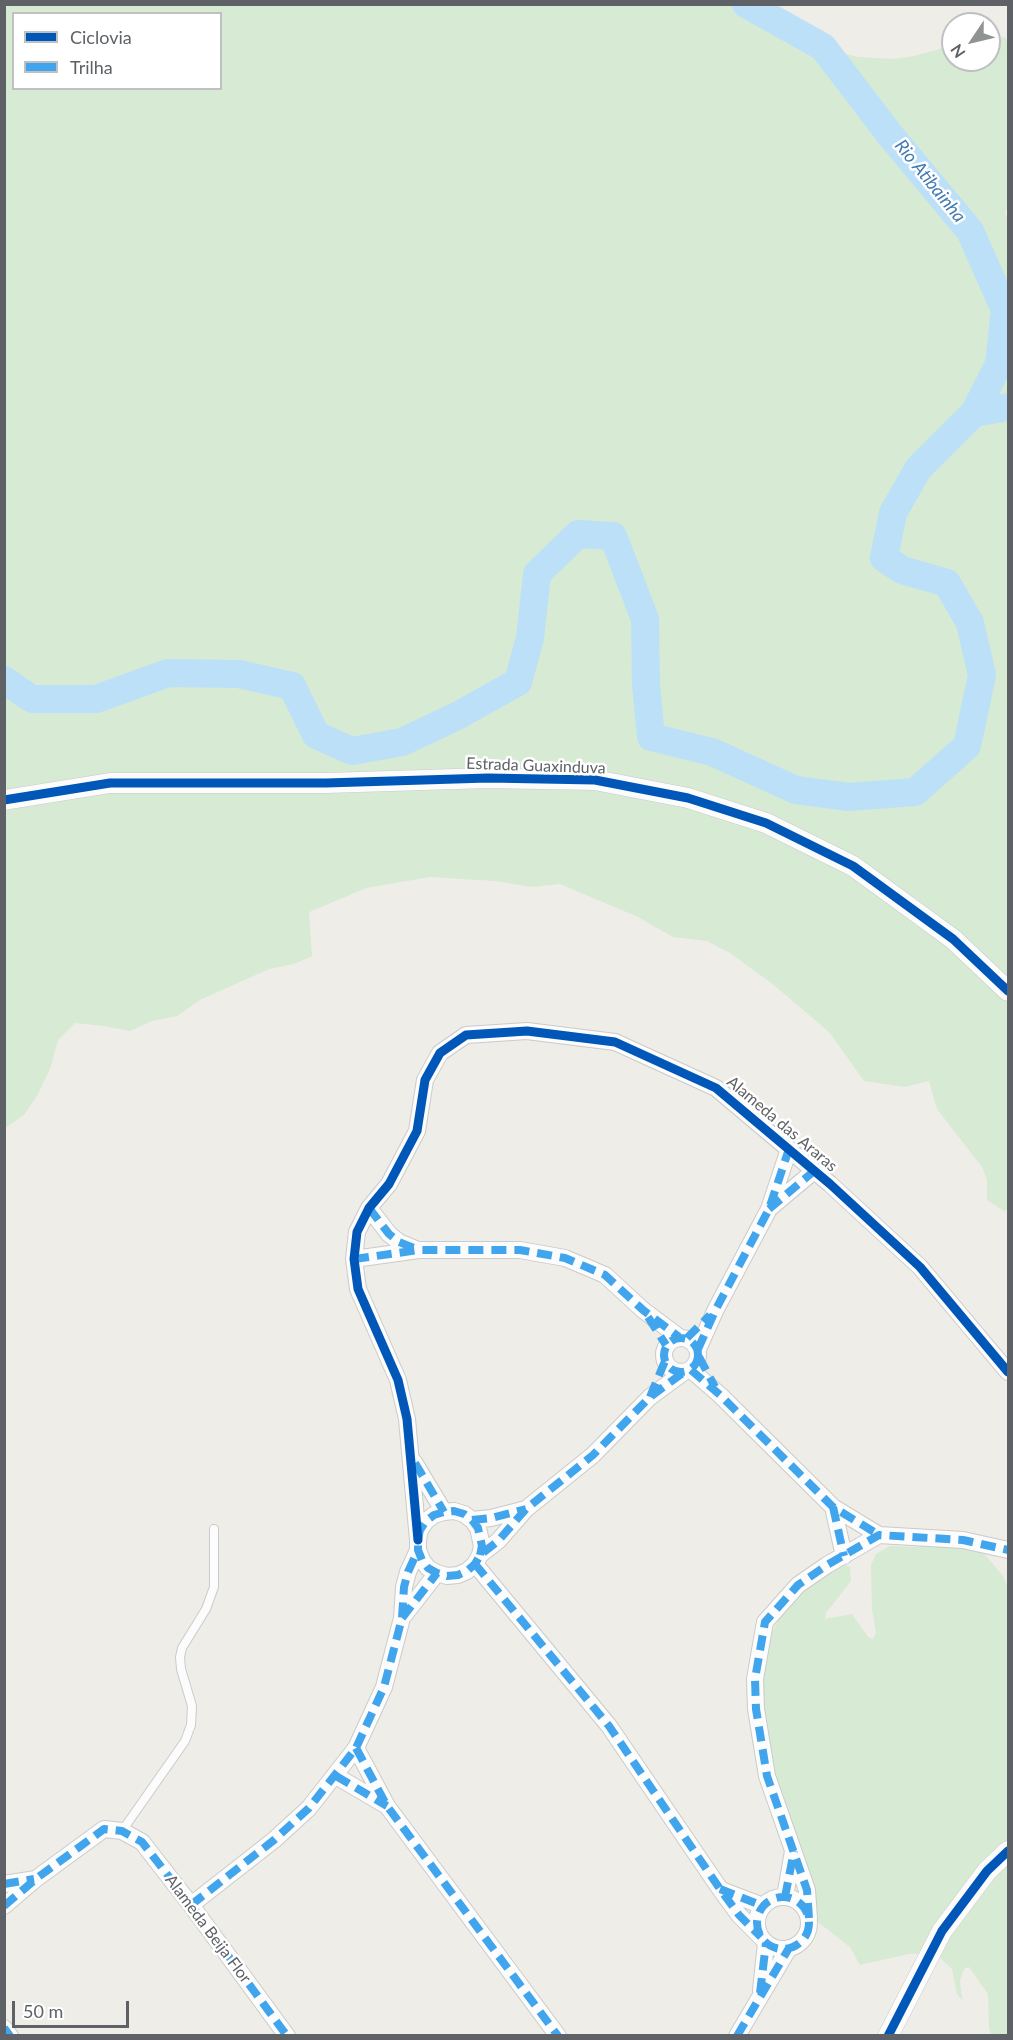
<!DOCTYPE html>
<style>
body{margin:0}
#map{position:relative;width:1013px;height:2040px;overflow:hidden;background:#eeede8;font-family:Lato,sans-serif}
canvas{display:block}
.frame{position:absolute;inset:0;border:6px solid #5e6267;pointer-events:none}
.legend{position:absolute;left:12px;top:12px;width:210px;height:78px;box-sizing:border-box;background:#fff;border:2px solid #bfc0c2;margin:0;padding:8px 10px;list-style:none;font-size:18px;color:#5e6267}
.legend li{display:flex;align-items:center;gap:12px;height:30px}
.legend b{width:30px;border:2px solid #bfc0c2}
.north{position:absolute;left:941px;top:12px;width:60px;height:60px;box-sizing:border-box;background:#fff;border:2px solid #bfc0c2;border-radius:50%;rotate:235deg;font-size:16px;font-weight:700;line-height:24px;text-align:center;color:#5e6267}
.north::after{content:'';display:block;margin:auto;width:21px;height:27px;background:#909394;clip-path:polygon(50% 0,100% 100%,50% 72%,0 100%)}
.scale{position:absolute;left:12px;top:2001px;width:117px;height:27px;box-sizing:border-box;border:3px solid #5e6267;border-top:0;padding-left:8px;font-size:18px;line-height:21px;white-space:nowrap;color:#5e6267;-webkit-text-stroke:4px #fff;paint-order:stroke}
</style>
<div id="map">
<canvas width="1013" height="2040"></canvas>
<div class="frame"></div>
<ul class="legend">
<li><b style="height:8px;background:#0057b8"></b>Ciclovia</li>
<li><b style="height:8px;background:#41a5ee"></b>Trilha</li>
</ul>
<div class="north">N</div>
<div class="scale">50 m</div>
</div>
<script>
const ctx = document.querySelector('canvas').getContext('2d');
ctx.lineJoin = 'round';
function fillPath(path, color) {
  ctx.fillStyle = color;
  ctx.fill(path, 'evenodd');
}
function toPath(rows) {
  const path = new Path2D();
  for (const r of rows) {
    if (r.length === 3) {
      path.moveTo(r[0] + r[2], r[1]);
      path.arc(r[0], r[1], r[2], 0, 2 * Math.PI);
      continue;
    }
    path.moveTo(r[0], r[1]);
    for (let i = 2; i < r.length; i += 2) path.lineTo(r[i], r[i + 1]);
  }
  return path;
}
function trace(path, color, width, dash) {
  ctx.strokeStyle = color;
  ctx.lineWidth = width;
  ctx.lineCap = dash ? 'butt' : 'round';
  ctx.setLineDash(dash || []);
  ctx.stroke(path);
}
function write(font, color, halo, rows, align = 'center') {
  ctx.font = font + ' Lato,sans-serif';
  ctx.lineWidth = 5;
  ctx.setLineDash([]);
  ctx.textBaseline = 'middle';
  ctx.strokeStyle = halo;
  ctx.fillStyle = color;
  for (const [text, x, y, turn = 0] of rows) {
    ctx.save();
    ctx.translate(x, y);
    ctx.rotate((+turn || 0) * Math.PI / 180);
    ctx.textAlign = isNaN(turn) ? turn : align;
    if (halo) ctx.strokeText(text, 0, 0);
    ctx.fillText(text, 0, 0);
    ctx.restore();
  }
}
const green = toPath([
 [761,4,766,13,780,20,790,34,829,43,843,53,857,57,894,59,914,56,937,50,953,42,953,60,989,60,989,35,1006,38,1008,42,1008,206,1005,213,1008,219,1008,1209,1004,1211,987,1200,987,1179,982,1167,937,1109,929,1081,905,1087,864,1081,830,1033,774,985,730,953,707,941,673,937,636,916,560,884,531,887,495,881,430,877,366,888,309,912,312,956,294,964,269,969,200,1000,177,1016,152,1021,130,1031,104,1026,75,1023,58,1040,50,1069,38,1094,24,1115,5,1128,5,5],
 [14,14,220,14,220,88,14,88],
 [943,1538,981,1550,1003,1576,1008,1587,1008,2035,991,2035,989,2028,988,1994,969,1967,964,1969,960,1981,962,2000,957,1994,952,1969,935,1953,908,1954,860,1965,850,1947,813,1918,752,1722,764,1646,791,1598,840,1564,850,1567,851,1581,826,1613,825,1619,852,1614,868,1637,873,1639,876,1633,872,1609,871,1565,876,1554,890,1546,919,1547]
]);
const river = toPath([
 [974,413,1008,407],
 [4,680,32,699,96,699,168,673,239,674,292,686,316,735,352,751,402,742,457,716,518,682,530,638,537,574,578,534,613,536,645,619,646,685,651,737,712,752,796,790,849,797,915,792,967,746,982,675,970,623,947,583,902,570,884,558,893,513,918,469,974,413,999,364,1005,310,970,231,890,135,823,47,746,4]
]);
const service = toPath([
 [122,1831,185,1741,191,1725,192,1706,181,1669,180,1657,182,1648,206,1609,214,1587,214,1529]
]);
const minor = toPath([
 [369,1208,389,1234,399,1242,418,1250],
 [770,1208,814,1171],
 [354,1259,419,1250,520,1250,565,1258,605,1275,643,1310,679,1337],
 [681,1355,17],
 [698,1349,716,1309,769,1209,789,1149],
 [691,1370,720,1395,833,1507,879,1535],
 [414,1462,444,1512],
 [833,1507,844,1556],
 [472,1520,491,1518,526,1509],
 [418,1540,407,1419,398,1380,358,1289,354,1259,357,1232,369,1208,389,1184,417,1131,425,1080,440,1053,466,1035,527,1031,615,1042,716,1088,830,1184,920,1267,1008,1372],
 [480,1555,482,1546,478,1528,472,1520,464,1514,454,1511,444,1512,434,1515,426,1521,420,1530,418,1540,418,1550,422,1560,428,1568,437,1573,447,1576,458,1575,467,1571,475,1564,480,1555,498,1541,526,1509,593,1455,650,1397,684,1372],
 [475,1564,609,1726,720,1889,739,1915,761,1937],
 [402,1618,437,1573],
 [356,1748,387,1806,558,2036],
 [336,1776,387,1806],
 [4,1884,36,1879],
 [721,1890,763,1906],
 [785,1897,793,1851],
 [783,1923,26],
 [191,1905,274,1840,309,1808,356,1748,384,1687,402,1618,404,1587,408,1572,418,1550],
 [4,1906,37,1878,104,1829,122,1831,142,1842,191,1905,287,2036],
 [809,1918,807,1890,767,1776,756,1709,755,1679,765,1622,798,1585,827,1565,879,1535,963,1540,1008,1550],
 [761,1990,766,1943],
 [4,2028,10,2036],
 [737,2036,789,1948]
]);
const tertiary = toPath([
 [4,800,110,783,326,783,488,778,595,780,688,798,766,823,853,866,953,939,1008,991],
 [888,2036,942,1931,987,1871,1008,1851]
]);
const quiet = toPath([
 [369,1208,389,1234,399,1242,419,1250],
 [769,1209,814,1171],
 [354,1259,419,1250,520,1250,565,1258,605,1275,643,1310,679,1337],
 [648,1317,666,1345],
 [681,1355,17],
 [687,1338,710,1315],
 [698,1349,716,1309,769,1209,789,1149],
 [699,1357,715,1387],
 [691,1370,720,1395,833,1507,879,1535],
 [650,1397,665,1361],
 [415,1463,444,1512],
 [833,1507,844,1556],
 [472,1520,491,1518,526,1509],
 [480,1555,482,1546,478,1528,472,1520,464,1514,454,1511,444,1512,434,1515,426,1521,420,1530,418,1540,418,1550,422,1560,428,1568,437,1573,447,1576,458,1575,467,1571,475,1564,480,1555,498,1541,526,1509,593,1455,650,1397,684,1372],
 [475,1564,609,1726,720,1889,739,1915,761,1937],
 [402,1618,437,1573],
 [356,1748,387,1806,558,2036],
 [336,1776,387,1806],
 [4,1884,34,1879],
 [720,1889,763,1906],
 [785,1897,794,1851],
 [783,1923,26],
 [191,1905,274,1840,309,1808,356,1748,384,1687,402,1618,404,1587,408,1572,418,1550],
 [4,1906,37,1878,104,1829,122,1831,142,1842,191,1905,287,2036],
 [809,1918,807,1890,767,1776,756,1709,755,1679,765,1622,798,1585,827,1565,879,1535,963,1540,1008,1550],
 [760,1993,766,1943],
 [4,2028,10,2036],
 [737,2036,789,1948]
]);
const cycleway = toPath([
 [4,800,110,783,326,783,488,778,595,780,688,798,766,823,853,866,953,939,1008,991],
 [418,1540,407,1419,398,1380,358,1289,354,1259,357,1232,369,1208,389,1184,417,1131,425,1080,440,1053,466,1035,527,1031,615,1042,716,1088,830,1184,920,1267,1008,1372],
 [888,2036,942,1931,987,1871,1008,1851]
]);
const streetNames = [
 ["Estrada Guaxinduva",536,766,2],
 ["Alameda das Araras",782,1124,40],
 ["Alameda Beija Flor",208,1929,53]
];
const waterNames = [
 ["Rio Atibainha",930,181,51]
];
fillPath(green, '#d6ead4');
trace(river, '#bce0f8', 28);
trace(service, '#cacbca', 10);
trace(minor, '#cacbca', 18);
trace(tertiary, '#cacbca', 21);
trace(service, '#fcfcfc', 8);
trace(minor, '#fcfcfc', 16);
trace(tertiary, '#fcfcfc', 20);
trace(quiet, '#41a5ee', 8, [15, 8]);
trace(cycleway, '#0057b8', 9);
write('16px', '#5e6267', '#fff', streetNames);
write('italic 18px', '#427ab2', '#fff', waterNames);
</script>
